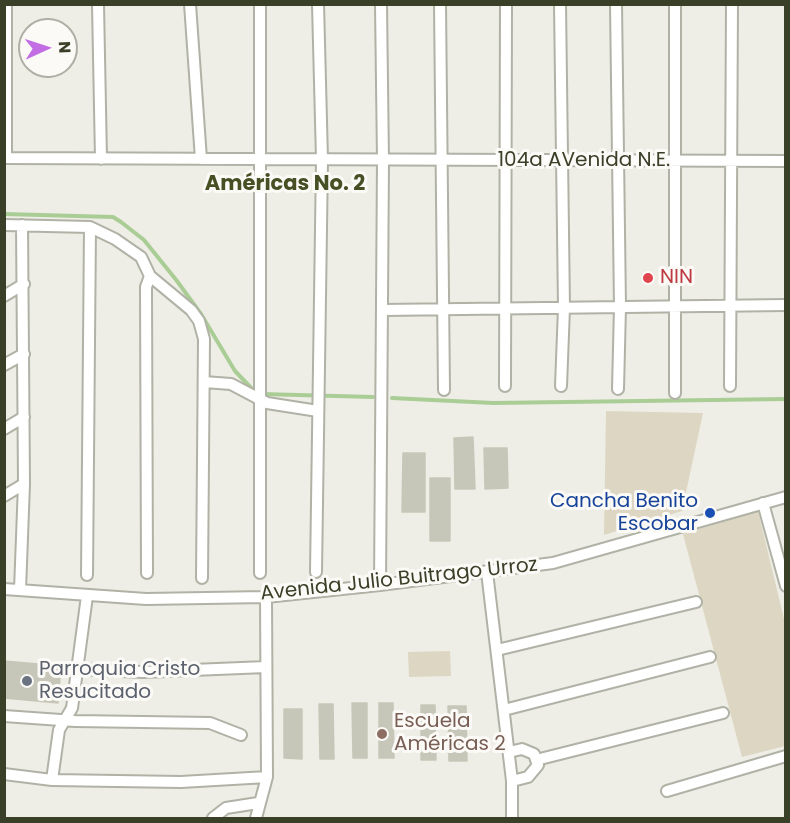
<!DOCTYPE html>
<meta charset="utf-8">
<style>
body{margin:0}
#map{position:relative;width:790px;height:823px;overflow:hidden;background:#eeeee7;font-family:Poppins,sans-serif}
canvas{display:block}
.frame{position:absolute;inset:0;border:6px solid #3a3f27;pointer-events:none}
.north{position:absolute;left:18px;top:18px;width:60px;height:60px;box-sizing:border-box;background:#fbfaf7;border:2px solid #aeafa4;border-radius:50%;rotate:87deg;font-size:16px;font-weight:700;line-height:24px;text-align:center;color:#3a3f27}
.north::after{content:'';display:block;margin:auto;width:21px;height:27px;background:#c36de5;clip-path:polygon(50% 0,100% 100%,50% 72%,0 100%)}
</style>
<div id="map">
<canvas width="790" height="823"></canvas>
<div class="frame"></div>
<div class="north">N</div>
</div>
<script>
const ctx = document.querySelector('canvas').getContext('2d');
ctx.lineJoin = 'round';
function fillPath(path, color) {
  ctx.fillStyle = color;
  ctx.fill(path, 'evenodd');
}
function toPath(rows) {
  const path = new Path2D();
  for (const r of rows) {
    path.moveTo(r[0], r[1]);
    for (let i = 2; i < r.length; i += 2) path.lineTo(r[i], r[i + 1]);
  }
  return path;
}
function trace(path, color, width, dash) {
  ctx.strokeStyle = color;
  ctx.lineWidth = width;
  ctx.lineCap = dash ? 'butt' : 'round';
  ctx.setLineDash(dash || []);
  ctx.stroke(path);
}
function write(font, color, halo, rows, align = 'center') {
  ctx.font = font + ' Poppins,sans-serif';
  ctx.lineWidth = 6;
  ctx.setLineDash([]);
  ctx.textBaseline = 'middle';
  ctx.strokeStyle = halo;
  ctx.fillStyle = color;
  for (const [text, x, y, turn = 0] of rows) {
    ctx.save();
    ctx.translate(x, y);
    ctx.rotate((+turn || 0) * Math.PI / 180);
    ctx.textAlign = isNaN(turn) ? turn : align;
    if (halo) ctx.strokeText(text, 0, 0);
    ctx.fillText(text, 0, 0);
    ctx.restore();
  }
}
const green = toPath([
 [606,411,703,413,682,511,604,535],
 [758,511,785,623,785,746,742,757,683,534],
 [450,651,451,676,409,677,408,652]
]);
const stream = toPath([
 [4,214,113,217,121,222,144,240,177,281,201,314,235,371,255,392],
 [261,394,373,397],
 [392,398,493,403,786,399]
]);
const building = toPath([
 [473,437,475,489,455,489,454,438,473,437],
 [484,448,507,448,508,488,485,489,484,448],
 [403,453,425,453,425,512,402,512,403,453],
 [430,478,450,478,450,541,430,541,430,478],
 [4,661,61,666,58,703,4,698,4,661],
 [352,703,367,703,367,758,353,758,352,703],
 [379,703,393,703,394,758,379,758,379,703],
 [319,704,333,704,334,759,320,759,319,704],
 [421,705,435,705,436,760,421,760,421,705],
 [448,706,466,706,467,761,449,761,448,706],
 [284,709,302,709,302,759,284,758,284,709]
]);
const street = toPath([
 [6,4,6,158],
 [98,4,101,159],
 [190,4,201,159],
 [440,4,444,390],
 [560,4,564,308,561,386],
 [616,4,620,307,618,389],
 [4,158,786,161],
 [4,225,90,227,115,239,141,257,150,276,191,310,199,321,204,339,202,578],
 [4,296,24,284],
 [382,310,786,305],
 [4,365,24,354],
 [204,382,231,384,267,403,318,411],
 [505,386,506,4],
 [730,386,732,4],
 [675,393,675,4],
 [4,429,24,417],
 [4,496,24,484],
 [763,503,786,586],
 [316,572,322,160,318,4],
 [487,572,512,781,512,818],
 [147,573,146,287,150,276],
 [260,573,260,4],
 [87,575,90,227],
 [380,585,383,161,381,4],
 [4,589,146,599,266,597,380,585,553,563,786,497],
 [20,590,24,484,22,225],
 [497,650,696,602],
 [75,669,143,672,266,667],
 [504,710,710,657],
 [4,716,75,721,210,723,241,735],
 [509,752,522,749,534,754,538,765,528,777,512,781],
 [536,760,723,713],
 [4,774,52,780,181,782,267,777],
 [52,780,59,730,72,708,87,596],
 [667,791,786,756],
 [213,818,226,808,258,803],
 [256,818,267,777,266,597]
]);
const markers = [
 [648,278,6,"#e0444e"],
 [710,513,6,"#1a4fb4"],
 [27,681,6,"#6b7280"],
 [382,734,6,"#8d6e63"]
];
const streetNames = [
 ["104a AVenida N.E.",584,161],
 ["Avenida Julio Buitrago Urroz",399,580,-6]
];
const healthNames = [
 ["NIN",660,278]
];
const transitNames = [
 ["Cancha Benito",698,502],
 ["Escobar",698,525]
];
const worshipNames = [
 ["Parroquia Cristo",39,670],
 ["Resucitado",39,693]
];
const educationNames = [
 ["Escuela",394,722],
 ["Américas 2",394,745]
];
const neighbourhoodNames = [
 ["Américas No. 2",285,185]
];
fillPath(green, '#ddd6c2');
trace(stream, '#aacd95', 4);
fillPath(building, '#c6c6b9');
trace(building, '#c7c7b9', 1.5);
trace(street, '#b1b2a6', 14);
trace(street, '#fff', 10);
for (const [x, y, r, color] of markers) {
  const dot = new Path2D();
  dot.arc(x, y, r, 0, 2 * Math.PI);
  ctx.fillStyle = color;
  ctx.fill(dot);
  trace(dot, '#fbfaf7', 2);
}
write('20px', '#3a3f27', '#fbfaf7', streetNames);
write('20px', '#be3a42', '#fbfaf7', healthNames, 'left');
write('20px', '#164399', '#fbfaf7', transitNames, 'right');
write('20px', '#5b616d', '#fbfaf7', worshipNames, 'left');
write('20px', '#785e54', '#fbfaf7', educationNames, 'left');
write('bold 21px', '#465024', '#fbfaf7', neighbourhoodNames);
</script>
